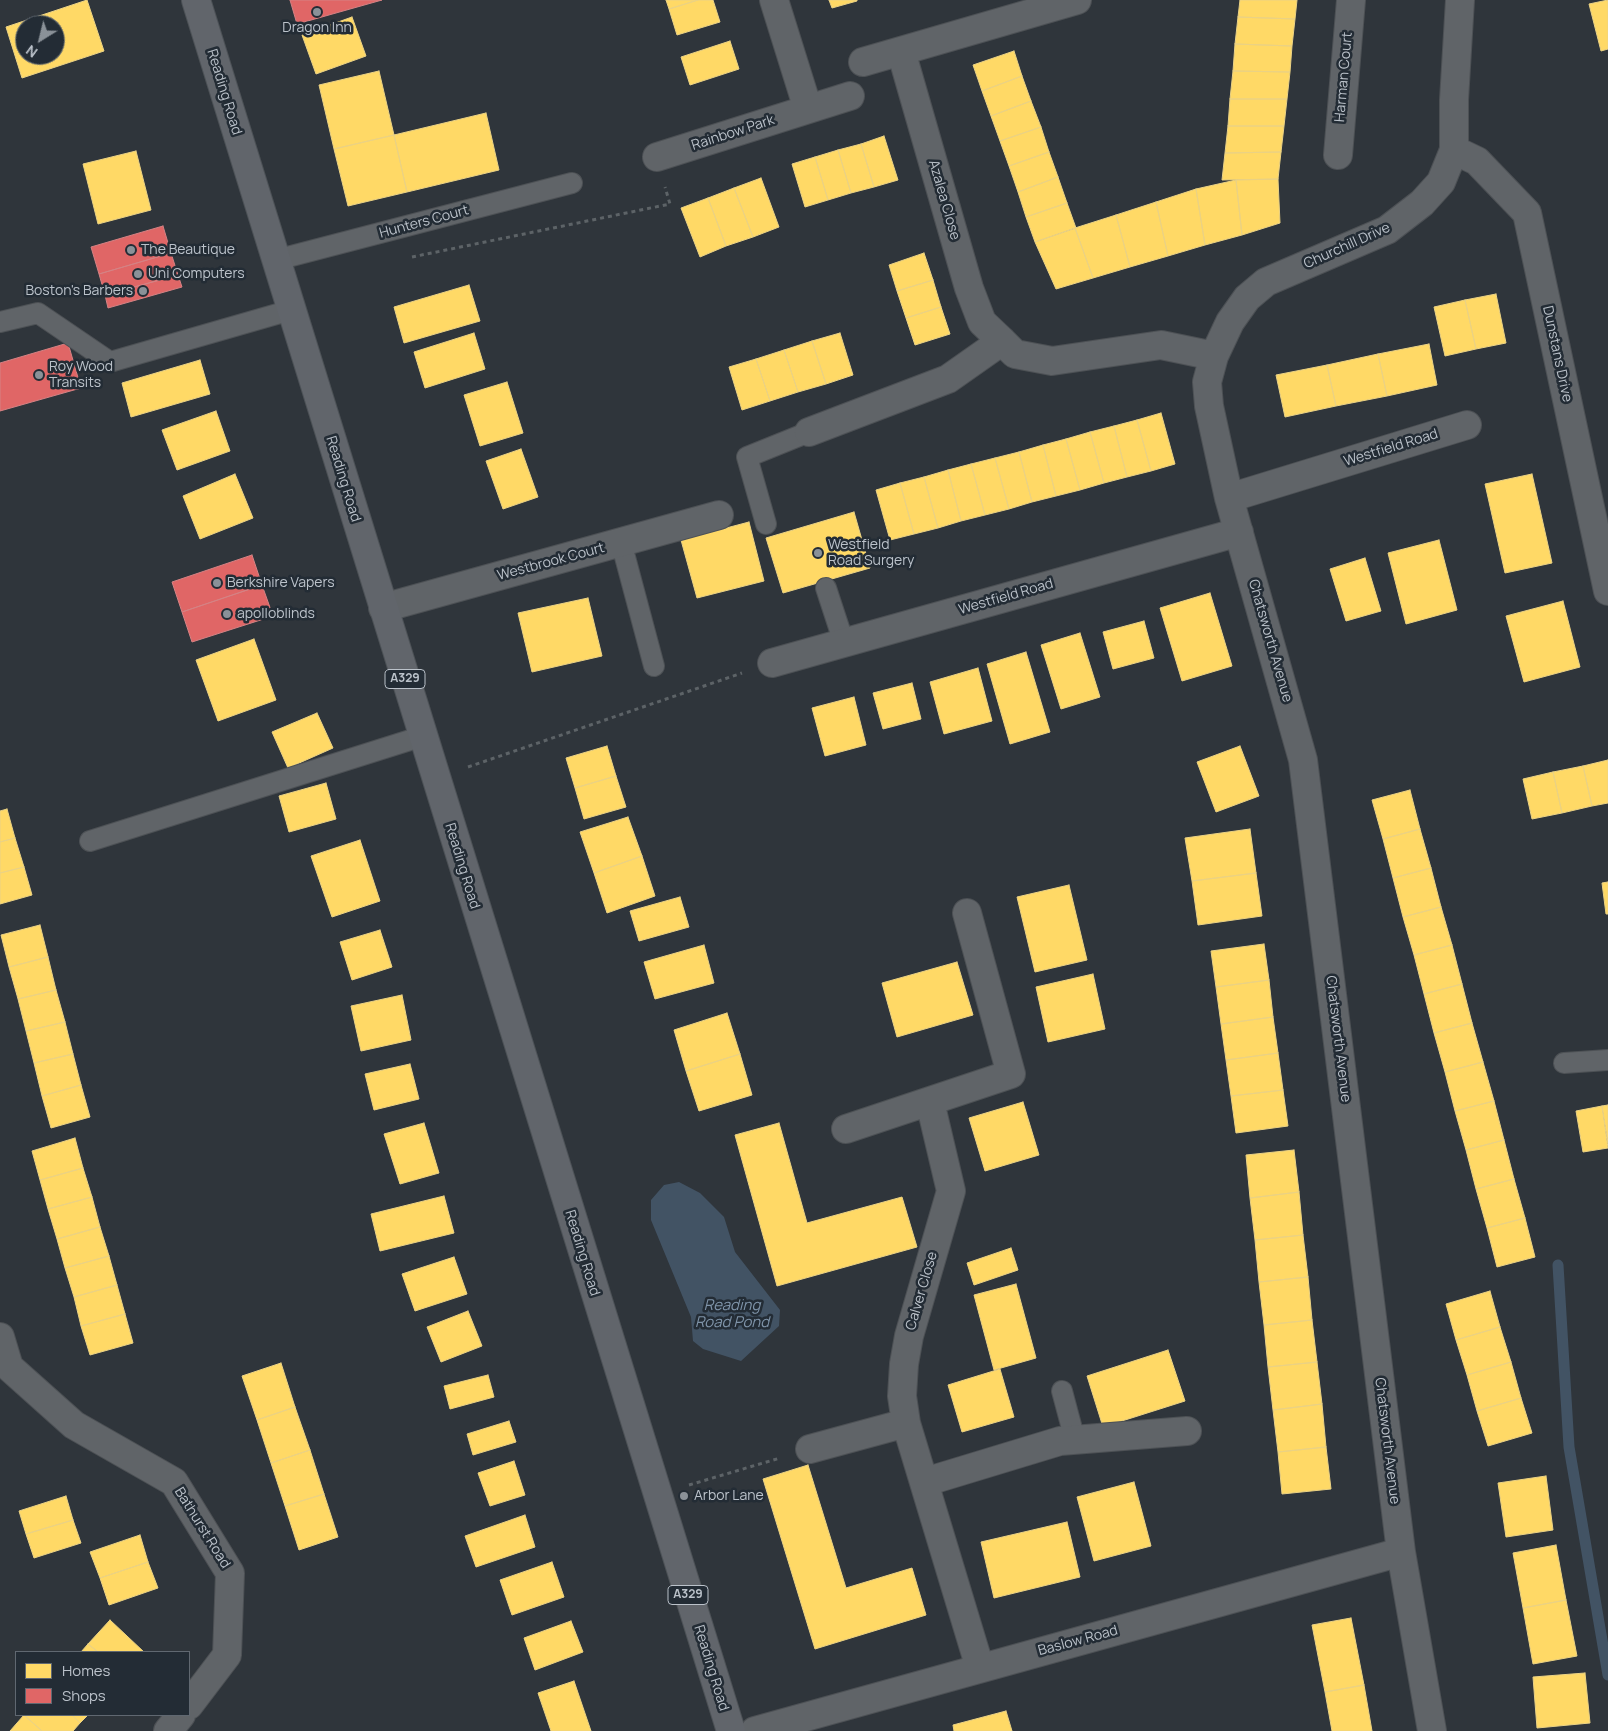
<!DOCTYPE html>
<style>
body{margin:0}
#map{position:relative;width:1608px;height:1731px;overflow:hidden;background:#2f353b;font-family:Manrope,sans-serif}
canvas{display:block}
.legend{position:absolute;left:15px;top:1651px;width:175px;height:65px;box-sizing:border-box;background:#232c35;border:1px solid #606871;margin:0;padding:6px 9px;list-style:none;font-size:15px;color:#bbc2ca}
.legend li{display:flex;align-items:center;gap:10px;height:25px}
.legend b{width:25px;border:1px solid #606871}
.north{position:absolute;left:15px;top:15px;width:50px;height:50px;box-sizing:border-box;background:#232c35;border:1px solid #606871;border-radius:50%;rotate:216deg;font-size:14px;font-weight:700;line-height:20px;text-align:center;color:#bbc2ca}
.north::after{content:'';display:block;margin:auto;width:18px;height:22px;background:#8a9198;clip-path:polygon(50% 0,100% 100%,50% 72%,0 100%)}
</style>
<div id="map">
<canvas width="1608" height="1731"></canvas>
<ul class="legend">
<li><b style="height:14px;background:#ffd966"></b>Homes</li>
<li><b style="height:14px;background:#e06666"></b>Shops</li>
</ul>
<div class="north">N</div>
</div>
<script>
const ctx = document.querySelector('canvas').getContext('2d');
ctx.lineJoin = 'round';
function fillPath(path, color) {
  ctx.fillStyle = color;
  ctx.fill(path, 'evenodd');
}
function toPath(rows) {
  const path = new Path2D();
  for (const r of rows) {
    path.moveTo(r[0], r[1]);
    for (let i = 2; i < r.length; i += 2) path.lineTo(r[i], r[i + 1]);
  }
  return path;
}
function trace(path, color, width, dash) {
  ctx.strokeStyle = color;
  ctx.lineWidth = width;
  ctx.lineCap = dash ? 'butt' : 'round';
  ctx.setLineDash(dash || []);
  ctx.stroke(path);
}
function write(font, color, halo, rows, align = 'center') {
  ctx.font = font + ' Manrope,sans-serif';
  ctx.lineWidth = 5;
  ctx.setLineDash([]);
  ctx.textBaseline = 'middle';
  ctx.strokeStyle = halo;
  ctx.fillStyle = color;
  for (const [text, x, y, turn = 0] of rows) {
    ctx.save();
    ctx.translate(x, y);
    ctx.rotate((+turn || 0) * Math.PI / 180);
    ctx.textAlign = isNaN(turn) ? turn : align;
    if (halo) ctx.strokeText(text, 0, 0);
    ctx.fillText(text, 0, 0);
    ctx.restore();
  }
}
const water = toPath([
 [679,1182,700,1193,724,1217,735,1252,780,1310,779,1326,741,1361,703,1349,693,1341,691,1317,651,1220,651,1200,664,1185]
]);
const homes = toPath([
 [87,0,104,51,22,78,6,27,87,0],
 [25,25,55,25,55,55,25,55,25,25],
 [666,0,698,0,669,9,666,0],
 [698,0,713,0,720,22,677,35,669,9,698,0],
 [829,0,857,0,857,1,832,8,829,0],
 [1240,0,1297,0,1295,19,1238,17,1240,0],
 [1608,0,1608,49,1601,51,1589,4,1608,0],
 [352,17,366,56,316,74,302,35,352,17],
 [1238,17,1295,19,1292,46,1235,44,1238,17],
 [730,41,739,69,690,85,681,57,730,41],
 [1235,44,1292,46,1290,72,1233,71,1235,44],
 [1014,51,1022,76,982,91,973,65,1014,51],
 [379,71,394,135,334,149,319,85,379,71],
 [1233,71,1290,72,1287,99,1230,99,1233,71],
 [1022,76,1031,101,991,116,982,91,1022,76],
 [1230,99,1287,99,1284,126,1228,126,1230,99],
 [1031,101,1041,127,1000,141,991,116,1031,101],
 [486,113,499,170,407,192,394,135,486,113],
 [1228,126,1284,126,1281,152,1225,153,1228,126],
 [1041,127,1049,152,1009,166,1000,141,1041,127],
 [394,135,407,192,348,206,334,149,394,135],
 [884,136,898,180,874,187,861,144,884,136],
 [861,144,874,187,851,193,838,150,861,144],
 [838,150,851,193,828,200,815,157,838,150],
 [136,151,151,210,98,224,83,164,136,151],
 [1049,152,1058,177,1018,192,1009,166,1049,152],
 [1281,152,1278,179,1222,180,1225,153,1281,152],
 [815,157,828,200,805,207,792,164,815,157],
 [1058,177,1067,203,1026,217,1018,192,1058,177],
 [761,178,779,227,753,237,734,188,761,178],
 [1278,179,1280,223,1242,235,1236,180,1278,179],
 [1236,180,1242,235,1205,245,1196,189,1236,180],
 [734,188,753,237,726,246,708,198,734,188],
 [1196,189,1205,245,1168,256,1156,202,1196,189],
 [708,198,726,246,700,257,681,208,708,198],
 [1156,202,1168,256,1130,267,1116,215,1156,202],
 [1067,203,1076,228,1035,242,1026,217,1067,203],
 [1116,215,1130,267,1093,278,1075,228,1116,215],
 [1075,228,1093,278,1056,289,1035,242,1075,228],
 [924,253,933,280,897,291,889,265,924,253],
 [933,280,941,307,906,318,897,291,933,280],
 [469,285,480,321,404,343,394,307,469,285],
 [1496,294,1506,343,1476,349,1465,300,1496,294],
 [1465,300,1476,349,1445,356,1434,307,1465,300],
 [941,307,950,334,915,345,906,318,941,307],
 [474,333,485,369,425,388,414,352,474,333],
 [840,333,853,375,826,384,812,341,840,333],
 [812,341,826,384,798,392,784,350,812,341],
 [1429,344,1437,385,1387,396,1378,354,1429,344],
 [784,350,798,392,770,401,756,359,784,350],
 [1378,354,1387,396,1336,406,1327,365,1378,354],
 [756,359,770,401,742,410,729,367,756,359],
 [200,360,210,394,131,417,122,383,200,360],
 [1327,365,1336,406,1285,417,1276,375,1327,365],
 [507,382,523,433,480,446,464,395,507,382],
 [216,411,230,451,177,470,162,430,216,411],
 [1161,413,1175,464,1151,471,1137,420,1161,413],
 [1137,420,1151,471,1127,477,1114,426,1137,420],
 [1114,426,1127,477,1104,483,1090,432,1114,426],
 [1090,432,1104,483,1080,490,1066,439,1090,432],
 [1066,439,1080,490,1056,496,1043,445,1066,439],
 [1043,445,1056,496,1032,502,1019,452,1043,445],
 [521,449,538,497,503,509,486,461,521,449],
 [1019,452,1032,502,1009,509,995,458,1019,452],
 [995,458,1009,509,985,515,971,464,995,458],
 [971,464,985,515,961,521,948,470,971,464],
 [948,470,961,521,938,528,924,477,948,470],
 [235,474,253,518,200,539,183,496,235,474],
 [1532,474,1552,563,1505,573,1485,484,1532,474],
 [924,477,938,528,914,534,900,483,924,477],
 [900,483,914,534,890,540,876,490,900,483],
 [854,512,870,568,783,593,766,538,854,512],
 [749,522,764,581,697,598,681,540,749,522],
 [1439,540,1457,610,1406,624,1388,553,1439,540],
 [1365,558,1381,611,1346,621,1330,569,1365,558],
 [1210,593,1232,666,1182,681,1160,608,1210,593],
 [588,598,602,656,532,672,518,613,588,598],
 [1563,601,1580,667,1524,682,1506,616,1563,601],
 [1144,621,1154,658,1113,669,1103,632,1144,621],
 [1080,633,1100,697,1061,709,1041,645,1080,633],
 [254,639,276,700,218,721,196,660,254,639],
 [1026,652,1050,732,1010,744,987,664,1026,652],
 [978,668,992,721,944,734,930,682,978,668],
 [912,683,921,719,883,729,873,693,912,683],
 [854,697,866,745,825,756,812,708,854,697],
 [317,713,333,748,288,768,272,732,317,713],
 [607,746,616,776,575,788,566,758,607,746],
 [1240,746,1259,796,1216,812,1197,762,1240,746],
 [1608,760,1608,803,1592,806,1583,766,1608,760],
 [1583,766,1592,806,1562,813,1553,772,1583,766],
 [1553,772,1562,813,1532,819,1523,779,1553,772],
 [616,776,626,807,584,819,575,788,616,776],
 [326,783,336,819,289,832,279,796,326,783],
 [1410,790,1420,829,1383,839,1372,800,1410,790],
 [7,809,15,838,0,842,0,811,7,809],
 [628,817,642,856,594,873,580,832,628,817],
 [1250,829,1256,873,1192,881,1185,838,1250,829],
 [1420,829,1431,868,1393,878,1383,839,1420,829],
 [15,838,24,867,0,873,0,842,15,838],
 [360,840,380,901,332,917,311,856,360,840],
 [642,856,655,896,607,913,594,873,642,856],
 [24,867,32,895,0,904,0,873,24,867],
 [1431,868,1441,907,1403,917,1393,878,1431,868],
 [1256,873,1262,916,1198,925,1192,881,1256,873],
 [1608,882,1608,914,1606,914,1602,883,1608,882],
 [1069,885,1087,960,1035,972,1017,897,1069,885],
 [680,897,689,927,639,941,630,911,680,897],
 [1441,907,1452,945,1414,955,1403,917,1441,907],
 [40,925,48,957,9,967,1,935,40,925],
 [380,930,392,967,352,980,340,942,380,930],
 [1264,944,1269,980,1216,987,1211,951,1264,944],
 [704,945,714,983,655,999,644,962,704,945],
 [1452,945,1462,984,1424,994,1414,955,1452,945],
 [48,957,56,990,18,999,9,967,48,957],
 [957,962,973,1015,897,1037,882,983,957,962],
 [1093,974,1105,1029,1048,1042,1036,987,1093,974],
 [1269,980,1273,1017,1221,1024,1216,987,1269,980],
 [1462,984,1472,1023,1434,1033,1424,994,1462,984],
 [56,990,65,1022,26,1031,18,999,56,990],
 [402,995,411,1040,361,1051,351,1006,402,995],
 [727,1013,740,1054,686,1071,674,1030,727,1013],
 [1273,1017,1278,1053,1226,1060,1221,1024,1273,1017],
 [65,1022,73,1054,34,1063,26,1031,65,1022],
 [1472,1023,1483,1062,1445,1072,1434,1033,1472,1023],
 [1278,1053,1283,1090,1231,1096,1226,1060,1278,1053],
 [73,1054,81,1085,42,1096,34,1063,73,1054],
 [740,1054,752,1095,699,1111,686,1071,740,1054],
 [1483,1062,1494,1101,1455,1111,1445,1072,1483,1062],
 [410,1064,419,1099,374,1110,365,1074,410,1064],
 [81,1085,90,1117,51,1128,42,1096,81,1085],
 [1283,1090,1288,1126,1236,1133,1231,1096,1283,1090],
 [1494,1101,1504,1140,1466,1150,1455,1111,1494,1101],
 [1023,1102,1039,1155,985,1171,969,1118,1023,1102],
 [1608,1105,1608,1143,1602,1106,1608,1105],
 [1602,1106,1608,1148,1583,1152,1576,1111,1602,1106],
 [424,1123,439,1173,400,1184,384,1134,424,1123],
 [779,1123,807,1223,902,1197,917,1247,777,1286,735,1135,779,1123],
 [75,1138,83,1168,40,1180,32,1151,75,1138],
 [1504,1140,1514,1179,1476,1189,1466,1150,1504,1140],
 [1294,1150,1299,1192,1250,1198,1246,1155,1294,1150],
 [83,1168,92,1197,48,1209,40,1180,83,1168],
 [1514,1179,1525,1218,1487,1228,1476,1189,1514,1179],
 [1299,1192,1303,1235,1255,1240,1250,1198,1299,1192],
 [444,1196,454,1233,380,1251,371,1214,444,1196],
 [92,1197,100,1227,57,1239,48,1209,92,1197],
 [1525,1218,1535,1257,1497,1267,1487,1228,1525,1218],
 [100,1227,109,1256,65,1268,57,1239,100,1227],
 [1303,1235,1308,1277,1259,1282,1255,1240,1303,1235],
 [1011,1248,1018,1270,974,1285,967,1263,1011,1248],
 [109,1256,117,1285,74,1297,65,1268,109,1256],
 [454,1257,467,1294,415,1311,402,1274,454,1257],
 [1308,1277,1312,1320,1264,1325,1259,1282,1308,1277],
 [1016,1284,1036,1358,994,1370,974,1295,1016,1284],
 [117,1285,125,1314,81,1326,74,1297,117,1285],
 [1490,1291,1500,1327,1456,1340,1446,1304,1490,1291],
 [468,1311,482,1346,441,1362,427,1327,468,1311],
 [125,1314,133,1343,90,1355,81,1326,125,1314],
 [1312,1320,1317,1362,1268,1367,1264,1325,1312,1320],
 [1500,1327,1511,1362,1467,1375,1456,1340,1500,1327],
 [1168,1350,1185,1401,1103,1427,1087,1376,1168,1350],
 [1317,1362,1322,1404,1273,1410,1268,1367,1317,1362],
 [1511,1362,1521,1398,1477,1411,1467,1375,1511,1362],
 [281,1363,295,1407,257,1420,242,1376,281,1363],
 [1000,1369,1014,1417,962,1432,948,1385,1000,1369],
 [488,1375,494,1397,450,1409,444,1386,488,1375],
 [1521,1398,1532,1433,1488,1446,1477,1411,1521,1398],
 [1322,1404,1326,1447,1278,1452,1273,1410,1322,1404],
 [295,1407,310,1450,271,1463,257,1420,295,1407],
 [509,1421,516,1442,473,1455,467,1434,509,1421],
 [1326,1447,1331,1489,1282,1494,1278,1452,1326,1447],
 [310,1450,324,1494,285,1506,271,1463,310,1450],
 [514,1461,525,1495,490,1506,478,1473,514,1461],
 [808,1465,846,1588,912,1568,926,1615,815,1649,763,1479,808,1465],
 [1546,1476,1553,1530,1506,1537,1498,1483,1546,1476],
 [1134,1482,1151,1546,1094,1561,1077,1497,1134,1482],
 [324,1494,338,1537,299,1550,285,1506,324,1494],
 [66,1496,73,1520,26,1534,19,1511,66,1496],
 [525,1515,535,1547,476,1567,465,1536,525,1515],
 [73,1520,81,1543,34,1558,26,1534,73,1520],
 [1067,1522,1080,1577,994,1598,981,1542,1067,1522],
 [140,1535,148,1562,100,1578,90,1552,140,1535],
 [1556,1545,1566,1600,1523,1608,1513,1553,1556,1545],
 [148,1562,158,1588,109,1605,100,1578,148,1562],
 [552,1562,564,1597,512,1615,500,1580,552,1562],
 [1566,1600,1577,1656,1533,1664,1523,1608,1566,1600],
 [1351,1618,1364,1685,1325,1692,1312,1625,1351,1618],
 [110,1620,144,1652,98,1652,88,1644,110,1620],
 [571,1621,583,1652,535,1670,524,1638,571,1621],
 [88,1644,98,1652,81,1652,88,1644],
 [1585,1673,1590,1723,1537,1728,1533,1677,1585,1673],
 [574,1681,591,1731,551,1731,538,1693,574,1681],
 [1364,1685,1372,1731,1332,1731,1325,1692,1364,1685],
 [1006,1711,1012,1731,954,1731,953,1725,1006,1711],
 [24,1715,42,1731,10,1731,24,1715],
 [24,1715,72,1715,80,1723,73,1731,42,1731,24,1715],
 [72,1715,88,1715,80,1723,72,1715]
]);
const shops = toPath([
 [290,0,382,0,297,24,290,0],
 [163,226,171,253,99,274,91,247,163,226],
 [171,253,178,275,105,295,99,274,171,253],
 [178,275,182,287,108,308,105,295,178,275],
 [68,343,81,388,0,411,0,363,68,343],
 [252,555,262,585,182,612,172,582,252,555],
 [262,585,273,616,192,642,182,612,262,585]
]);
const stream = toPath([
 [1558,1265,1569,1447,1608,1675]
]);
const path = toPath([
 [412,257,670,204,665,187],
 [468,767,742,673],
 [689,1485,780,1458]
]);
const lane = toPath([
 [276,260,572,183],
 [0,322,38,313,110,362,291,310],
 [766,524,747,457,809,432],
 [621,542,654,666],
 [826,588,844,643],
 [90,841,423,736],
 [1564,1063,1608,1060],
 [1062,1391,1075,1440]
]);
const street = toPath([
 [774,0,808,109],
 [901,51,969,288,982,322,1002,341,1015,354,1052,361,1161,345,1214,356],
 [863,62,1077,0],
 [1454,150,1477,161,1527,213,1608,591],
 [1338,155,1351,0],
 [657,157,850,96],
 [809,432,948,379,1002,341],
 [1229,498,1467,425],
 [383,608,719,515],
 [772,663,1239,532],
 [930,1102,951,1191,909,1336,904,1364,902,1396,906,1423,980,1668],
 [846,1129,1011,1074,967,913],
 [0,1337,9,1367,74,1425,174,1482,230,1573,227,1655,189,1705],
 [810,1449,906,1423],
 [925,1482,1060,1441,1187,1431],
 [168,1731,181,1715],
 [755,1731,1401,1552],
 [1432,1731,1401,1552,1303,760,1229,498,1209,406,1207,382,1214,356,1230,322,1247,298,1266,282,1387,230,1422,203,1441,182,1454,150,1454,100,1460,0]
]);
const primary = toPath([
 [196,0,731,1731]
]);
const markers = [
 [317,12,5,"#8a9198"],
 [131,250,5,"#8a9198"],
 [138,274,5,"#8a9198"],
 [143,291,5,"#8a9198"],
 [39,375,5,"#8a9198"],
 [818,553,5,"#8a9198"],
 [217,583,5,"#8a9198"],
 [227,614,5,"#8a9198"],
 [684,1496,5,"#8a9198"]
];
const shields = [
 [405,679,40],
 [688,1595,40]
];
const shieldNames = [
 ["A329",405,679],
 ["A329",688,1595]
];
const poiNames = [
 ["Dragon Inn",317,28,"center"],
 ["The Beautique",141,250],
 ["Uni Computers",148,274],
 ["Boston's Barbers",133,291,"right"],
 ["Roy Wood",49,367],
 ["Transits",49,383],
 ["Westfield",828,545],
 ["Road Surgery",828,561],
 ["Berkshire Vapers",227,583],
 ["apolloblinds",237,614],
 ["Arbor Lane",694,1496]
];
const streetNames = [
 ["Harman Court",1344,77,-85],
 ["Reading Road",224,92,73],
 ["Rainbow Park",733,133,-18],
 ["Azalea Close",944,200,74],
 ["Hunters Court",424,222,-15],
 ["Churchill Drive",1347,246,-24],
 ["Dunstans Drive",1557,354,78],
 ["Westfield Road",1391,448,-17],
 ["Reading Road",343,479,73],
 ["Westbrook Court",551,562,-15],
 ["Westfield Road",1006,597,-16],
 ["Chatsworth Avenue",1270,641,74],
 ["Reading Road",462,866,73],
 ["Chatsworth Avenue",1338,1039,83],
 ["Reading Road",582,1253,73],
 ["Calver Close",922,1291,-74],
 ["Chatsworth Avenue",1387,1441,83],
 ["Bathurst Road",202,1528,58],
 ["Baslow Road",1078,1641,-15],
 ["Reading Road",711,1668,73]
];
const waterNames = [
 ["Reading",732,1306],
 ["Road Pond",732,1323]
];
fillPath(water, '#425364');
fillPath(homes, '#ffd966');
trace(homes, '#ebd284', 1);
fillPath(shops, '#e06666');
trace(shops, '#d58284', 1);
trace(stream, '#425364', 11);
trace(lane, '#4d5155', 22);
trace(street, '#4d5155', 30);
trace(primary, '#4d5257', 30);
trace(path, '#5d6367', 3, [4, 4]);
trace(lane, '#606468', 20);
trace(street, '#606468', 28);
trace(primary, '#61656b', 28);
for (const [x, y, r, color] of markers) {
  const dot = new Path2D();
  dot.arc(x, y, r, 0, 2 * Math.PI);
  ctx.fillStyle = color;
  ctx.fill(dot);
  trace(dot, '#232c35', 2);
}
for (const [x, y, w] of shields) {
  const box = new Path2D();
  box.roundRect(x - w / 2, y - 9.5, w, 19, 4);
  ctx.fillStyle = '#232c35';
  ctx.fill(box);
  trace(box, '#bbc2ca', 1);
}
write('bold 12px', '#bbc2ca', null, shieldNames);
write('14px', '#bbc2ca', '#232c35', poiNames, 'left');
write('14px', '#bbc2ca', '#232c35', streetNames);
write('italic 15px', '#7f94a9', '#232c35', waterNames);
</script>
